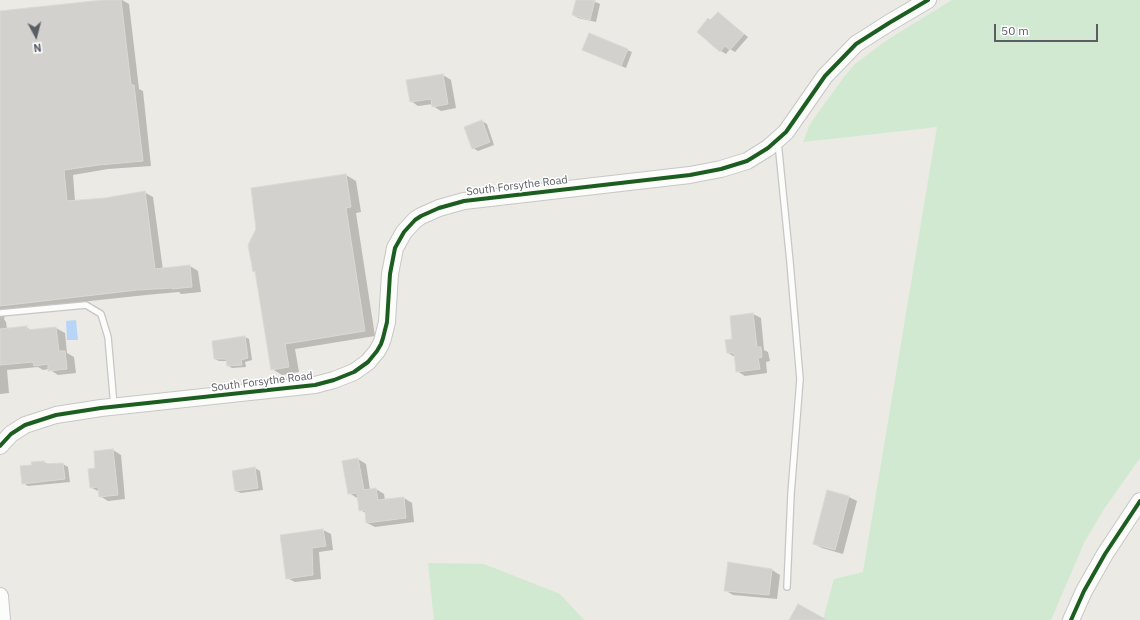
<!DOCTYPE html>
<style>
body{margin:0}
#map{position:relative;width:1140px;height:620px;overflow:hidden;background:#ebeae4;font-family:"IBM Plex Sans",sans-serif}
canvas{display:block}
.north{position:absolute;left:16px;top:16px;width:40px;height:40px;-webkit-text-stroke:3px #fff;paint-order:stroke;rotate:173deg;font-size:11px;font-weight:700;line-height:16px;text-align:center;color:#5a5e64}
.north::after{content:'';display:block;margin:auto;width:14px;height:18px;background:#5a5e64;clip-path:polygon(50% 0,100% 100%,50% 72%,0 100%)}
.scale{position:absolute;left:994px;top:24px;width:104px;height:18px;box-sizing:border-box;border:2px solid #5a5e64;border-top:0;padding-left:5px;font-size:12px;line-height:14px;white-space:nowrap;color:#5a5e64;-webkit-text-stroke:3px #fff;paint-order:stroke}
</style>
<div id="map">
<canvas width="1140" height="620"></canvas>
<div class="north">N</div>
<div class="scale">50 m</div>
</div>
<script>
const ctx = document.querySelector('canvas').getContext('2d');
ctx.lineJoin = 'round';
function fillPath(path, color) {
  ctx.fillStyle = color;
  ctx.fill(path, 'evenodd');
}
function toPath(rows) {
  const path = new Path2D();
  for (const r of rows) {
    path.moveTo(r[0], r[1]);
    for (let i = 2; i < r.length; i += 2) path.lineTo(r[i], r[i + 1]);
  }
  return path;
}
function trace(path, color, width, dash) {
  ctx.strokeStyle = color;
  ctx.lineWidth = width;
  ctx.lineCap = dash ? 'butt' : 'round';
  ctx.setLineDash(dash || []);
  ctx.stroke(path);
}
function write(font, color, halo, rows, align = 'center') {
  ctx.font = font + ' "IBM Plex Sans",sans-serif';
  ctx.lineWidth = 3;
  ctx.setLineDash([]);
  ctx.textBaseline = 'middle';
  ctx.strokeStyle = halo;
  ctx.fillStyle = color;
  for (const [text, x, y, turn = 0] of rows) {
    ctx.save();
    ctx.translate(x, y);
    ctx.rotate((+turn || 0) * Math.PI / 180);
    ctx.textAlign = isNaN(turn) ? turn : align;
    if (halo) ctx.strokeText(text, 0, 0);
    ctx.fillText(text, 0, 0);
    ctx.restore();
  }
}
const green = toPath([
 [952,0,1140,0,1140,458,1104,509,1084,543,1051,620,823,620,834,579,863,572,937,127,803,142,810,124,844,77,855,64,887,40],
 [428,563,484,564,560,594,584,620,434,620]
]);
const water = toPath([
 [76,320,78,340,67,340,66,321]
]);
const shadow = toPath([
 [109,0,122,0,129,4,139,89,143,91,151,166,108,169,73,175,75,201,105,199,144,192,153,197,163,270,190,266,198,271,201,292,181,294,179,292,146,295,6,310,4,319,6,322,7,329,27,328,32,330,56,328,65,333,67,353,74,357,76,373,58,375,49,369,43,370,38,367,7,370,9,393,0,394,0,13],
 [577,0,591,0,600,4,596,22,578,18,573,15],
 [718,13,748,37,735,52,730,49,726,54,721,51,711,21],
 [583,50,627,50,632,52,626,68],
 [443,75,451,80,456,108,441,111,433,106,433,104,418,106,411,101],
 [482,121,487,124,494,145,478,151,473,148,465,128],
 [346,175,356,181,361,212,356,213,375,336,295,349,299,372,282,375,272,369,256,272,253,271],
 [753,314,761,318,764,350,768,352,770,361,766,362,767,373,745,376,737,371,735,357,728,353],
 [245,337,249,339,252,360,245,362,246,367,232,368,227,365,227,361,219,361,215,359],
 [113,450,121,455,125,499,108,501,100,496,100,492,90,487,96,469],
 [358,459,366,464,370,490,376,489,384,494,385,500,404,498,412,503,414,522,375,527,367,523,366,513,360,510,359,498,357,498,349,493,343,462],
 [44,462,49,465,63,464,68,467,70,482,28,486,23,483,33,466],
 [255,468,260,471,263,490,241,493,236,491,233,471],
 [828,491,849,497,857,501,843,554,822,548,814,544],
 [323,530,331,534,333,550,319,552,321,579,295,582,287,578],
 [729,563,772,570,780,575,777,599,733,595,725,590]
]);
const building = toPath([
 [103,0,121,0,131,85,134,85,143,161,99,165,64,170,67,201,105,198,145,191,155,269,190,265,192,287,172,289,172,288,137,290,0,306,0,11,103,0],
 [576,0,595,0,590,20,572,15,576,0],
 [718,12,744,34,730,50,725,46,720,52,697,32,708,18,710,20,718,12],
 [589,33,628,49,621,66,582,50,589,33],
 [443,74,448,104,432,107,431,99,410,102,406,80,443,74],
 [482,120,490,142,472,149,464,127,482,120],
 [346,174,351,207,346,208,365,331,285,344,289,367,271,370,255,271,253,272,248,245,256,229,251,188,346,174],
 [753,313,757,347,761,347,762,357,758,358,760,369,736,372,734,353,727,353,725,340,732,339,730,316,753,313],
 [27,326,27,330,56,327,59,351,65,351,67,369,48,371,48,364,34,366,33,362,0,365,0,329,27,326],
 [245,336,248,358,241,360,242,365,227,366,226,359,214,359,212,341,245,336],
 [113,449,118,495,99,497,98,487,90,488,88,469,95,468,94,451,113,449],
 [358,458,364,490,376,488,378,500,404,497,406,518,366,523,365,510,359,511,357,493,348,494,342,461,358,458],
 [44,461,44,464,63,463,65,479,22,484,20,466,32,465,31,462,44,461],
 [255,467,258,488,235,491,232,471,255,467],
 [827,490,849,496,835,550,813,544,827,490],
 [323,529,326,546,312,548,313,575,286,579,280,535,323,529],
 [728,562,772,569,769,595,724,591,728,562],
 [798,604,827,620,789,620,798,604]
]);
const lane = toPath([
 [778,142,790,262,800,379,791,494,787,587],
 [0,313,86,305,101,314,108,337,114,406]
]);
const secondary = toPath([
 [0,446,11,434,25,425,56,415,101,408,315,385,334,380,354,372,368,362,377,351,381,344,383,338,387,322,390,274,395,248,404,232,415,220,421,216,439,208,464,201,690,175,721,169,747,161,768,148,786,132,825,76,856,44,889,23,928,0],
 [0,596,2,620],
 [1071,620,1084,591,1105,554,1140,501]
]);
const cycleway = toPath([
 [0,446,11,434,25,425,56,415,101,408,315,385,334,380,354,372,368,362,377,351,381,344,383,338,387,322,390,274,395,248,404,232,415,220,421,216,439,208,464,201,690,175,721,169,747,161,768,148,786,132,825,76,856,44,889,23,928,0],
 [1071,620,1084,591,1105,554,1140,501]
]);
const streetNames = [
 ["South Forsythe Road",517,186,-7],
 ["South Forsythe Road",262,382,-7]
];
fillPath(green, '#d1e9d0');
fillPath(water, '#b7d6f7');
fillPath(shadow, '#0003');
fillPath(building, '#d2d1cd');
trace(building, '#dad9d4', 1);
trace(lane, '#c7c6c6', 8);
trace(secondary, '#c7c7c7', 18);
trace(lane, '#fcfcfb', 5.5);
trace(secondary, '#fcfcfb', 16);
trace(cycleway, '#1b5e20', 4);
write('11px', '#5a5e64', '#fff', streetNames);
</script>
